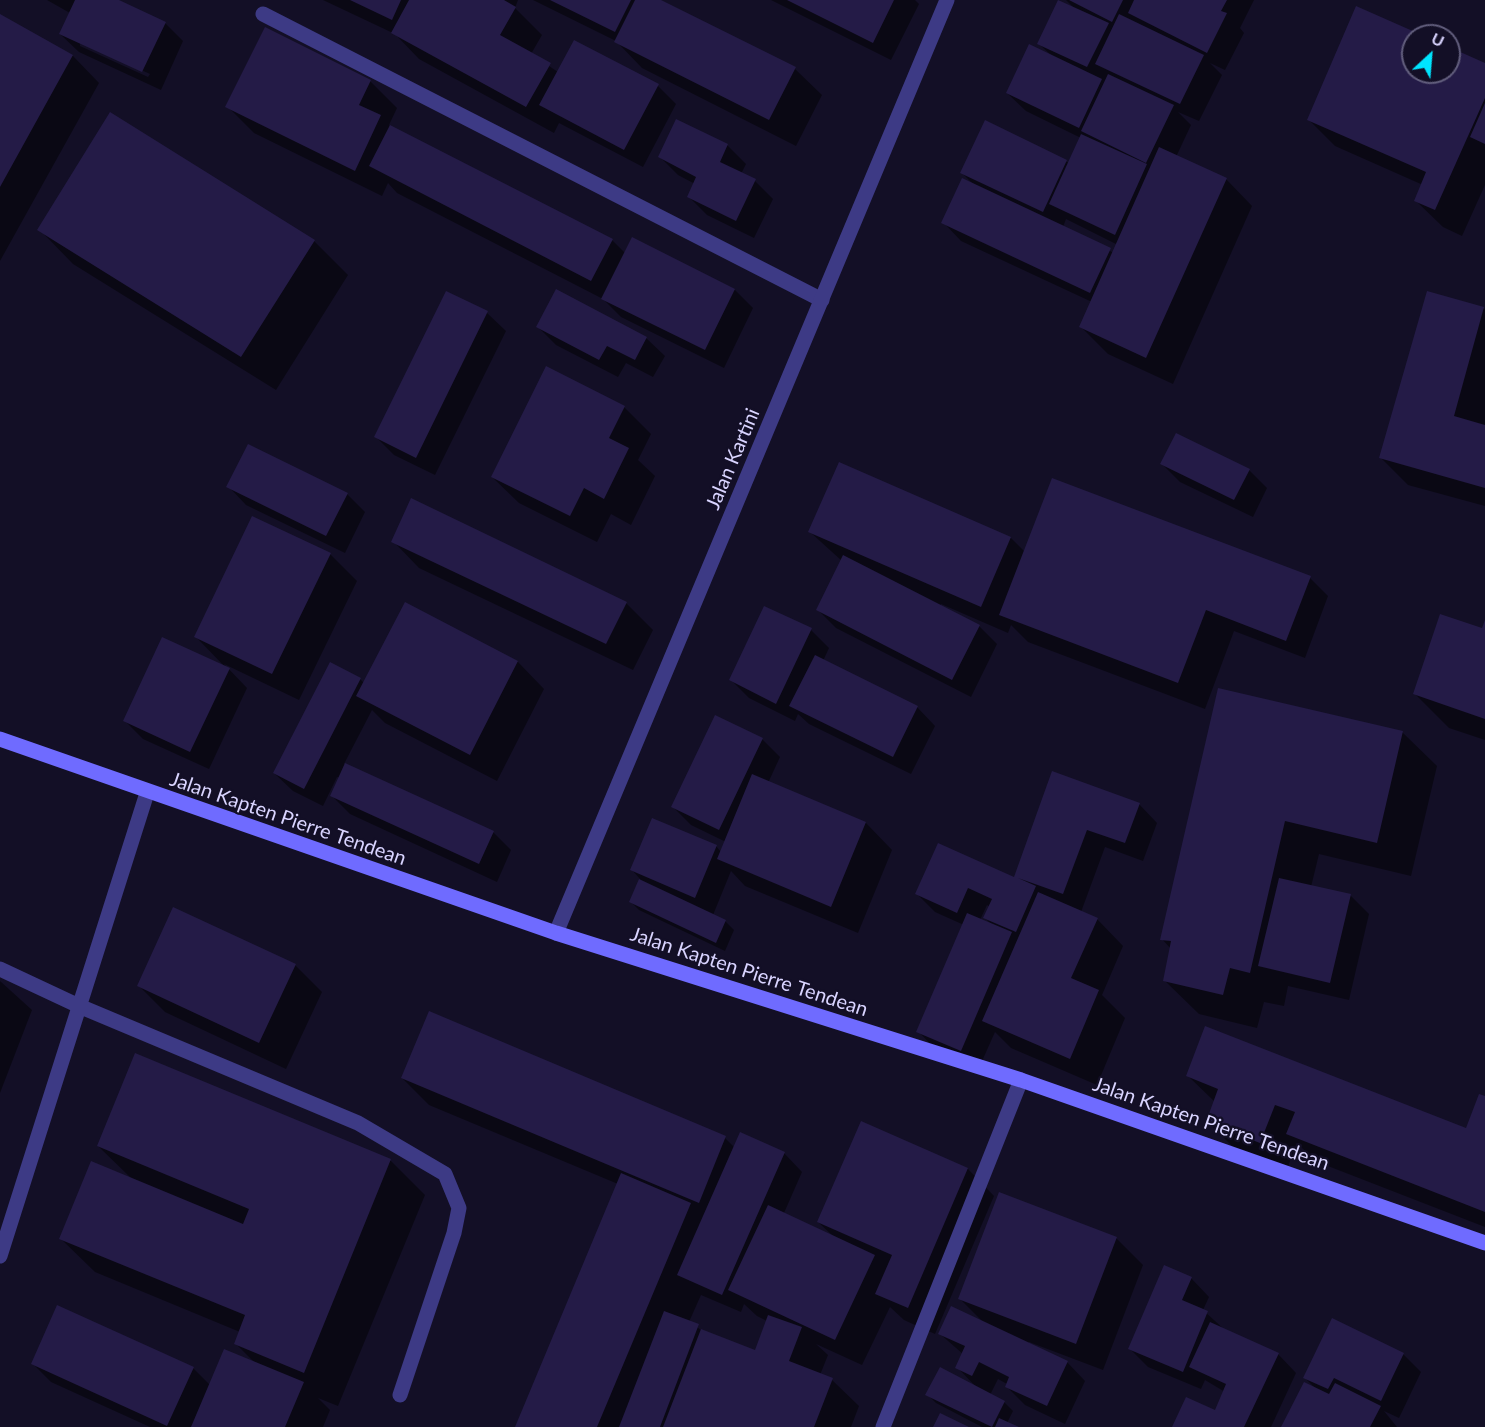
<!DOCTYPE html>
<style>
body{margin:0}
#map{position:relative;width:1485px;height:1427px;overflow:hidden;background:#130f26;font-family:Lato,sans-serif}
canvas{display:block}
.north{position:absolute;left:1401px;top:24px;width:60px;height:60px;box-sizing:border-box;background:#130f26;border:2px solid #625e7d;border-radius:50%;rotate:26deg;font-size:16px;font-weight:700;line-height:24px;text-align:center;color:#d9d4ff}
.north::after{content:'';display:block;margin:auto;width:21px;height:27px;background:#00e5ff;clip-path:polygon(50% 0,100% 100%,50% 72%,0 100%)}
</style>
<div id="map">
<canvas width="1485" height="1427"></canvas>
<div class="north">U</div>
</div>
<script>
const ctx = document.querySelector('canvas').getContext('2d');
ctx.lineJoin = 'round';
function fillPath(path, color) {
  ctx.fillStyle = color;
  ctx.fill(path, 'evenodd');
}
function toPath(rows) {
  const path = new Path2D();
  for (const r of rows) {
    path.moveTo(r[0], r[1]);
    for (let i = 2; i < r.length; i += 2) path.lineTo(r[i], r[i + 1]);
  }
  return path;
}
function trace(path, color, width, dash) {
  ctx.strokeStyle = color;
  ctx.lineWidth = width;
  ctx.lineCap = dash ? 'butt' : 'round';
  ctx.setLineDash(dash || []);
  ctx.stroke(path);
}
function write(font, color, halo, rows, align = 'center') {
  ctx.font = font + ' Lato,sans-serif';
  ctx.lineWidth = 4.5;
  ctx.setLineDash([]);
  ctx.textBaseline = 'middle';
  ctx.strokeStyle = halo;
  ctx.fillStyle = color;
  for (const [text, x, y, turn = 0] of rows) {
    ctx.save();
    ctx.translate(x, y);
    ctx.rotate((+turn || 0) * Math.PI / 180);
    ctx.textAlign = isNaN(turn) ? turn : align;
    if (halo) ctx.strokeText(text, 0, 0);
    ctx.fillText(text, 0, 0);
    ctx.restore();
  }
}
const shadow = toPath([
 [47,0,115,0,165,23,183,41,161,90,79,52,60,34,70,13],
 [80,42,150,74,148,77,80,46],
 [323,0,518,0,515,8,542,35,531,54,558,72,658,86,676,104,643,167,559,123,554,133,419,59,395,34],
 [533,0,658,0,795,69,822,95,796,146,642,68,616,41],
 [771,0,915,0,919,4,891,60],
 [1066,0,1254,0,1240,28,1244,33,1225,70,1210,63,1222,75,1199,121,1178,112,1191,125,1176,157,1226,179,1252,206,1173,384,1108,354,1081,327,1092,302,961,241,943,222,973,184,962,173,985,122,1069,163,1081,138,1026,111,1007,93,1052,56,1039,44,1075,9],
 [1066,219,1118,245,1114,253,1063,227],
 [1357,8,1420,36,1413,36,1413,72,1449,72,1449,49,1485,64,1485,185,1462,236,1443,227,1416,201,1423,185,1335,146,1308,119],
 [0,16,73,56,99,83,0,261],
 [370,81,397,108,389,125,391,127,612,240,625,253,633,239,735,290,753,308,724,368,621,317,603,299,397,193,388,183,382,196,254,133,227,106],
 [727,145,746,164,741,174,755,181,773,199,754,238,707,215,689,197,695,184,678,175,660,157],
 [39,229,314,241,348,275,276,390,73,264],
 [446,293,487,313,506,331,435,475,394,455,376,437],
 [1484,308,1485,310,1485,506,1408,485,1381,458],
 [538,327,646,338,665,356,653,377,626,363,618,377,556,345],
 [624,407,651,434,638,460,655,476,631,525,611,514,597,542,519,503,492,477],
 [839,464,1011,538,1025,552,1310,578,1328,596,1305,658,1234,631,1205,709,1028,642,1011,625,1008,633,941,604,940,606,979,626,997,644,971,697,836,628,818,610,842,561,810,532],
 [1162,464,1249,470,1267,488,1253,517,1180,482],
 [228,486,347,494,365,512,345,553,246,505],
 [393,541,626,603,653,630,633,670,419,568],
 [330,554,357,581,299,700,224,664,247,688,209,769,143,739,125,721,227,669,196,637],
 [405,604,518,662,544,689,497,781,385,723,372,710,344,764,493,832,511,850,497,882,350,814,332,796,340,778,337,777,323,806,293,791,274,773,360,679,364,683],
 [1485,623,1485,740,1449,728,1415,694,1483,630],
 [811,630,829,648,823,661,917,707,935,726,911,774,809,724,798,714,795,721,749,698,731,680],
 [1219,690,1402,732,1437,766,1411,876,1319,854,1311,887,1350,895,1369,914,1349,1000,1288,986,1284,1006,1264,1002,1257,1028,1199,1014,1164,980,1171,949,1162,939],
 [762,739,780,757,768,783,866,823,892,850,858,933,745,886,731,871,713,915,725,921,734,930,725,951,639,910,630,901,640,879,632,870,716,846,721,852,726,842,691,825,673,807],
 [1053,773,1139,804,1157,823,1143,861,1105,847,1081,912,1097,919,1123,946,1102,995,1125,1018,1097,1085,1011,1048,995,1032,979,1068,936,1050,918,1031,964,925,935,912,917,894,1015,879],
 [987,905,990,907,985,918,992,925,980,920],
 [173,909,295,965,322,992,286,1069,165,1012,139,986],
 [0,981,32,1010,0,1093],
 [136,1055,391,1161,425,1195,338,1406,318,1398,330,1410,323,1427,150,1427,51,1382,33,1364,193,1368,210,1385,255,1363,236,1344,240,1332,95,1272,60,1238,132,1179,98,1146],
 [1188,1076,1467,1130,1485,1098,1485,1227,1315,1161,1297,1143,1287,1169,1234,1148,1207,1121,1215,1102],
 [402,1078,725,1138,735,1148,784,1153,802,1172,784,1213,834,1237,818,1222,861,1123,968,1169,994,1196,935,1334,904,1320,890,1307,862,1365,816,1344,828,1355,820,1375,832,1380,859,1406,851,1427,516,1427,618,1184,429,1105],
 [701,1295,741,1312,744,1304,757,1316,767,1321,756,1352,706,1333,689,1322],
 [1116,1238,1143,1265,1103,1370,1029,1342,1028,1344,1067,1362,1085,1381,1065,1424,1025,1405,1006,1386,1007,1384,998,1379,990,1395,1004,1402,1013,1411,1007,1423,1016,1427,982,1427,936,1403,927,1394,976,1387,957,1367,963,1354,940,1334,984,1323,960,1299],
 [1191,1278,1209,1297,1203,1310,1226,1331,1278,1354,1296,1373,1271,1427,1174,1427,1215,1412,1225,1392,1205,1380,1201,1389,1148,1367,1130,1349],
 [1403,1354,1421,1372,1399,1418,1384,1411,1397,1427,1283,1427,1316,1389,1305,1378]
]);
const building = toPath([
 [75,0,119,0,166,22,142,72,59,34],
 [350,0,401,0,392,20],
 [409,0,504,0,516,7,500,35,551,63,526,107,391,33],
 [550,0,631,0,615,32],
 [635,0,661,0,796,67,769,120,614,42],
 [787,0,894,0,873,43],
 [1058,0,1109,23,1087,67,1037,44],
 [1069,0,1123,0,1112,22],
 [1134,0,1227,0,1221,11,1227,13,1207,53,1128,13],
 [1356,6,1424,36,1413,36,1413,72,1449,72,1449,47,1485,63,1485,98,1435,210,1414,201,1426,172,1307,120],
 [0,14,73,55,0,187],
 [1119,14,1204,55,1180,104,1095,64],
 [265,27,371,80,359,105,381,115,355,171,225,107],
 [574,40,659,84,624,150,539,105],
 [1029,44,1102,79,1079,128,1006,93],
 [1108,74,1174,105,1146,163,1081,131],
 [1485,103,1485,144,1470,137],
 [110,112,315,240,241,357,37,230],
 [676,119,728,144,720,162,756,179,736,221,687,197,696,177,658,157],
 [985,120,1067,160,1043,212,960,173],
 [390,125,613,239,591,281,369,166],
 [1081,134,1147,164,1115,235,1049,204],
 [1159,147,1227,178,1146,358,1079,327],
 [962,178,1111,248,1090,293,941,223],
 [632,237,735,289,705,350,601,299],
 [556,289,647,337,635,360,607,346,599,360,536,327],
 [446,291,488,311,416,458,374,437],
 [1427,291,1484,307,1454,416,1485,425,1485,488,1379,458],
 [546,366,625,406,609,438,629,448,604,499,584,488,570,516,491,477],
 [1176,433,1250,469,1234,500,1160,464],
 [248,444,348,493,326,536,226,487],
 [839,462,1011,537,981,607,808,532],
 [1052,478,1311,576,1286,641,1206,610,1178,683,999,615],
 [411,498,627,602,606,644,391,542],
 [252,516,331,553,272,674,194,637],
 [843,555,980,625,952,680,816,610],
 [405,602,518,661,470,755,356,696],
 [764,606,812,628,776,704,729,680],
 [1440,614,1482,628,1485,620,1485,719,1413,694],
 [162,637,230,668,190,752,123,721],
 [815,655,918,706,893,757,789,706],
 [330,662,361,678,304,789,273,773],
 [1218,688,1403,731,1377,843,1285,821,1250,973,1230,968,1223,995,1163,981,1171,941,1160,940],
 [715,715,763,738,719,830,671,807],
 [345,763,494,831,479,864,330,796],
 [1052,771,1140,803,1125,843,1087,830,1063,894,1018,878,1036,886,1016,932,983,918,992,899,968,888,957,913,915,894,938,843,1014,877],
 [752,774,866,822,831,907,717,859],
 [652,818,717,845,695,898,630,870],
 [1279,878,1351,894,1330,983,1258,966],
 [639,879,726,920,716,943,629,902],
 [1038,892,1098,918,1071,978,1099,990,1070,1059,982,1021],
 [173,907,296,964,259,1043,137,986],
 [967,913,1012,932,961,1051,916,1032],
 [429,1011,726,1136,699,1203,401,1078],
 [1205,1026,1466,1128,1479,1094,1485,1096,1485,1212,1286,1134,1295,1112,1275,1105,1260,1143,1206,1122,1218,1089,1186,1076],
 [135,1053,391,1159,304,1373,234,1344,245,1315,59,1239,91,1161,243,1224,249,1209,97,1146],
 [861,1121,968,1168,908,1308,875,1294,892,1255,817,1222],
 [740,1132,785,1152,722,1295,677,1275],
 [621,1173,691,1203,597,1427,515,1427],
 [999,1192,1117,1237,1076,1344,958,1299],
 [768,1205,875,1255,835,1340,728,1290],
 [1164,1265,1192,1277,1182,1300,1208,1311,1183,1372,1128,1349],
 [57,1305,194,1367,167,1426,31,1364],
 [951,1306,1068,1361,1047,1406,1005,1387,1009,1377,979,1362,972,1376,955,1368,965,1346,938,1334],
 [664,1311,699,1324,660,1427,619,1427],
 [768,1315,802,1327,789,1361,833,1378,814,1427,663,1427,701,1329,755,1350],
 [1332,1318,1404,1353,1381,1401,1334,1378,1328,1389,1303,1378],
 [1210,1322,1279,1353,1244,1427,1172,1427,1186,1397,1215,1410,1226,1384,1189,1367],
 [224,1349,304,1382,285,1427,191,1427],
 [940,1367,1005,1401,992,1427,925,1395],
 [1304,1382,1329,1394,1335,1383,1381,1406,1370,1427,1281,1427],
 [940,1413,969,1427,933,1427],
 [999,1418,1019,1427,995,1427]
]);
const minor = toPath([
 [263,14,822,300],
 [0,969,79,1006,358,1123,445,1174,459,1208,454,1233,400,1395],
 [0,1256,147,793],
 [883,1427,1021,1080]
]);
const tertiary = toPath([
 [556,933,947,0]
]);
const secondary = toPath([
 [0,739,556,933,1021,1080,1485,1243]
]);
const streetNames = [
 ["Jalan Kartini",733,459,-67],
 ["Jalan Kapten Pierre Tendean",288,819,19],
 ["Jalan Kapten Pierre Tendean",749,972,18],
 ["Jalan Kapten Pierre Tendean",1211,1124,19]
];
fillPath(shadow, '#0007');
fillPath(building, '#241b47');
trace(minor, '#3d3a85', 15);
trace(tertiary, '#3d3a85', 15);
trace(secondary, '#6f6bff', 15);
write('20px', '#d9d4ff', '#130f26', streetNames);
</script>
